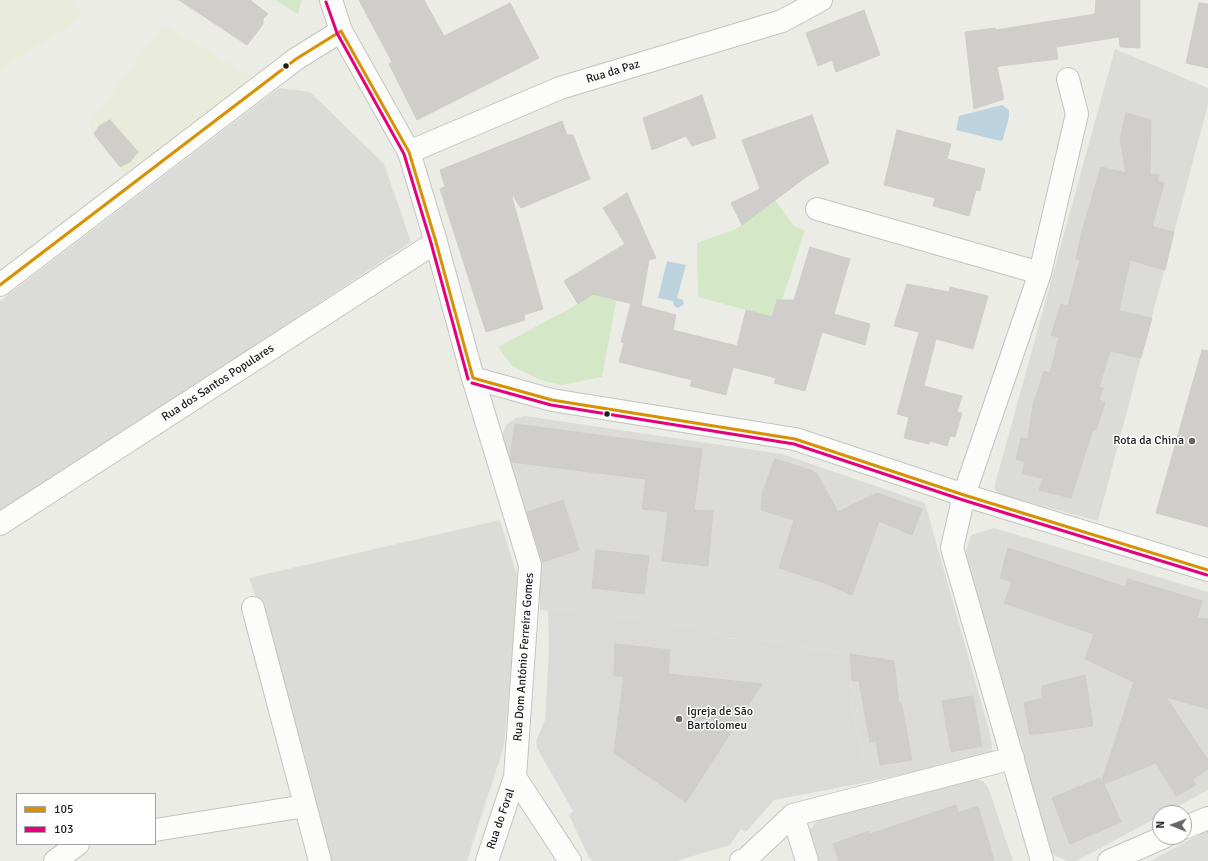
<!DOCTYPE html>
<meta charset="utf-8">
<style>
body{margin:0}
#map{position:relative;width:1208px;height:861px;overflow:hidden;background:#ecece7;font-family:Signika,sans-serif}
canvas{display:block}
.legend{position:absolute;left:16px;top:793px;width:140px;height:52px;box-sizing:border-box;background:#fff;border:1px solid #a5a5a5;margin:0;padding:5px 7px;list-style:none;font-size:12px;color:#1e1e1e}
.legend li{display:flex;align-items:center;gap:8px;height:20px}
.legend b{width:20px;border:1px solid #a5a5a5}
.north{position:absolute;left:1152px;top:805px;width:40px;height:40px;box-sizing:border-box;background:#fff;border:1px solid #a5a5a5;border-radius:50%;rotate:271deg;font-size:11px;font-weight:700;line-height:16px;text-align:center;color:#1e1e1e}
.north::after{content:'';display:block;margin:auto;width:14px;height:18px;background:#666664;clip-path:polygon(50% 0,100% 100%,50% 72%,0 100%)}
</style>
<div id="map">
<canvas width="1208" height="861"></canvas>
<ul class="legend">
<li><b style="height:5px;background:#d69204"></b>105</li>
<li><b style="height:5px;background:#e5007d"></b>103</li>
</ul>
<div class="north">N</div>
</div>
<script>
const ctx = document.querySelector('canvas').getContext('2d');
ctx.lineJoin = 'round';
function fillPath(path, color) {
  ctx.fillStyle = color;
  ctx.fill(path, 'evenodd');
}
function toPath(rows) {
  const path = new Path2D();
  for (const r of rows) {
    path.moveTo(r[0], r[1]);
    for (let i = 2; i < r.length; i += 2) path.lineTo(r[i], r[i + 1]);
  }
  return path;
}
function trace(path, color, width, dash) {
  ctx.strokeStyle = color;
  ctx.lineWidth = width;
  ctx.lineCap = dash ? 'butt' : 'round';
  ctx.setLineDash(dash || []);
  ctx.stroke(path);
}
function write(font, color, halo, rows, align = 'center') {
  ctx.font = font + ' Signika,sans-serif';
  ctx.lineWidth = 3;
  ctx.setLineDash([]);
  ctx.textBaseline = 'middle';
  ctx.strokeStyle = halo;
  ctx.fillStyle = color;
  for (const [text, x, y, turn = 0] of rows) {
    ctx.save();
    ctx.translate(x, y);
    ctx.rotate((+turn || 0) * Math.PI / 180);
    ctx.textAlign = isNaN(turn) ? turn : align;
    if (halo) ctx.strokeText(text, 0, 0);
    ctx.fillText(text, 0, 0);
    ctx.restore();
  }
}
const residential = toPath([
 [1115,49,1208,88,1208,104,1098,521,998,494,994,488],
 [279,88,310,92,384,164,411,242,0,515,0,301],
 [525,416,782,454,925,503,990,734,992,748,991,755,868,782,853,713,850,654,743,638,722,639,702,629,540,610,540,566,502,436,506,425,516,418],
 [500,520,519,582,504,746,467,861,328,861,260,608,249,578],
 [994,528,1208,592,1208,790,1166,813,1160,813,1160,816,1076,861,1068,861,1049,853,965,553,971,535],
 [974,779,983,781,988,787,1013,861,813,861,808,838,809,831,820,817],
 [1208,830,1208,861,1150,861]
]);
const religious = toPath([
 [548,610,702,629,722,639,743,638,850,654,853,713,868,782,774,800,746,832,741,829,730,845,677,861,592,861,589,858,569,815,573,811,537,748,536,741,545,720,549,650]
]);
const farmland = toPath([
 [0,0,74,0,82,18,0,69],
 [163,24,252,77,215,109,127,176,120,167,130,162,138,152,110,121,99,126,94,134,89,124]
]);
const grass = toPath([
 [275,0,302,0,298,14],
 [775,200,794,226,805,230,782,300,777,300,772,317,698,297,697,243,736,229],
 [621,276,602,377,562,385,543,381,512,366,498,347,578,304]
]);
const water = toPath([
 [1002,105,1009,110,1009,117,1003,139,1001,141,956,130,959,116],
 [667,261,686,265,677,298,683,300,684,304,678,308,674,306,673,301,658,298]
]);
const building = toPath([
 [179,0,250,0,268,14,263,19,263,24,247,45,179,0],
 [359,0,424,0,444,36,510,3,539,58,417,120,389,64,392,62,359,0],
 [1096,0,1140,0,1140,48,1120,47,1119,37,1056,47,1058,59,1000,66,997,67,1004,99,974,109,965,32,995,28,996,30,1095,14,1096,0],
 [1199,3,1208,4,1208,68,1186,63,1199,3],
 [864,10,880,55,836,72,832,60,818,66,806,33,864,10],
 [702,95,716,138,692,146,686,136,652,150,643,118,702,95],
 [1126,113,1151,120,1150,174,1159,175,1157,181,1164,183,1152,227,1174,232,1165,270,1130,260,1119,311,1152,318,1141,358,1110,351,1099,387,1103,388,1099,400,1105,402,1096,430,1093,429,1071,498,1039,490,1043,478,1022,474,1025,462,1016,459,1021,438,1028,439,1033,405,1044,371,1050,373,1059,337,1051,335,1061,304,1068,306,1080,260,1076,259,1081,235,1101,167,1126,173,1120,139,1126,113],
 [812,115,829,163,806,177,742,225,731,203,760,189,742,140,812,115],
 [110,120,138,152,130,162,120,167,94,134,99,126,110,120],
 [562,121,567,135,573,135,590,179,521,208,513,196,512,197,543,309,524,315,525,320,486,332,440,189,445,187,440,170,562,121],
 [897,130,951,144,947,159,985,169,980,191,976,190,969,216,933,206,935,198,884,185,897,130],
 [627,193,656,258,649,260,641,306,593,294,578,304,564,281,625,244,603,208,627,193],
 [810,247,850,259,834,314,870,324,865,345,822,332,805,391,774,383,776,378,733,367,726,395,690,386,692,380,619,362,624,343,621,342,631,303,676,315,673,330,737,346,746,310,772,317,777,300,794,300,810,247],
 [907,284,949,292,950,287,988,296,973,349,936,339,924,386,962,396,957,412,962,413,955,437,950,436,947,446,930,441,929,444,904,438,909,417,897,414,919,332,894,326,907,284],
 [1202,350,1208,351,1208,527,1156,513,1202,350],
 [515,424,702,449,694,510,713,511,708,566,662,561,668,512,642,509,646,479,512,462,510,458,515,424],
 [775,459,810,470,817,474,838,512,877,493,922,509,912,535,879,521,852,595,827,584,779,568,794,520,761,510,763,491,775,459],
 [563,500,579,550,543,562,527,512,563,500],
 [1008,548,1125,587,1128,579,1202,601,1197,618,1208,619,1208,709,1166,697,1208,760,1208,769,1193,779,1196,785,1176,796,1156,763,1104,784,1121,822,1070,844,1052,798,1100,778,1101,784,1134,682,1085,659,1094,634,1004,603,1012,582,1000,578,1008,548],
 [596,550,649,556,644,594,592,588,596,550],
 [615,644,670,650,668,674,762,684,686,802,614,753,624,676,614,676,615,644],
 [850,654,894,661,899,703,901,702,912,760,880,765,876,741,870,742,859,681,852,681,850,654],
 [1085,675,1093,726,1030,735,1024,703,1042,698,1042,686,1085,675],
 [973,696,982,746,951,752,942,701,973,696],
 [956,805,958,813,978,806,994,861,839,861,833,844,869,831,870,834,956,805]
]);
const minor = toPath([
 [409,152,560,88,782,21,821,0],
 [817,209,1040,273],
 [473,378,530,565,515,777,487,861],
 [0,524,436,242],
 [253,608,320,861],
 [515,777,570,861],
 [793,815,807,861],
 [1184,828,1208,818],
 [155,830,305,806],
 [55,861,78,844],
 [741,861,745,860,793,815,1013,758],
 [1042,861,952,548,964,495,1040,273,1077,114,1068,79],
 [1109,861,1164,837]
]);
const tertiary = toPath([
 [331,0,341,31,409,152,436,242,473,378,552,400,795,439,964,495,1208,570],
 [0,285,296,59,341,31]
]);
const bus1 = toPath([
 [341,31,409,152,436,242,473,378],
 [0,285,296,59,341,31],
 [473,378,552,400,795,439,964,495,1208,570]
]);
const bus2 = toPath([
 [326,2,337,33,404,154,431,243,468,379],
 [472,383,551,405,794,444,963,500,1207,575]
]);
const markers = [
 [286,66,3.5,"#1e1e1e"],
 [607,414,3.5,"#1e1e1e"],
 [1192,441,4,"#666664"],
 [679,719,4,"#666664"]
];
const streetNames = [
 ["Rua da Paz",613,72,-17],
 ["Rua dos Santos Populares",218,383,-33],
 ["Rua Dom António Ferreira Gomes",524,657,-86],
 ["Rua do Foral",501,819,-71]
];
const poiNames = [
 ["Rota da China",1184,441],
 ["Igreja de São",687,712,"left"],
 ["Bartolomeu",687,726,"left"]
];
fillPath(residential, '#dbdbd8');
fillPath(religious, '#dadad8');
fillPath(farmland, '#e9ecdb');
fillPath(grass, '#d4e8c8');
fillPath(water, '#bcd2dd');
fillPath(building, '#cfceca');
trace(building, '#cfcdc8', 1);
trace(minor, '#c3c3c1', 24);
trace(tertiary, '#c3c3c1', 24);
trace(minor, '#fcfcfb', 22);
trace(tertiary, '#fcfcfb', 22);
trace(bus1, '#d69204', 3);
trace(bus2, '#e5007d', 3);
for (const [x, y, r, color] of markers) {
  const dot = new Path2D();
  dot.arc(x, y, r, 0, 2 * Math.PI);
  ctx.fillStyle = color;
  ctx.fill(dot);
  trace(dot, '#fff', 1.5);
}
write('12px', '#1e1e1e', '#fff', streetNames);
write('12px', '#1e1e1e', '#fff', poiNames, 'right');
</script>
